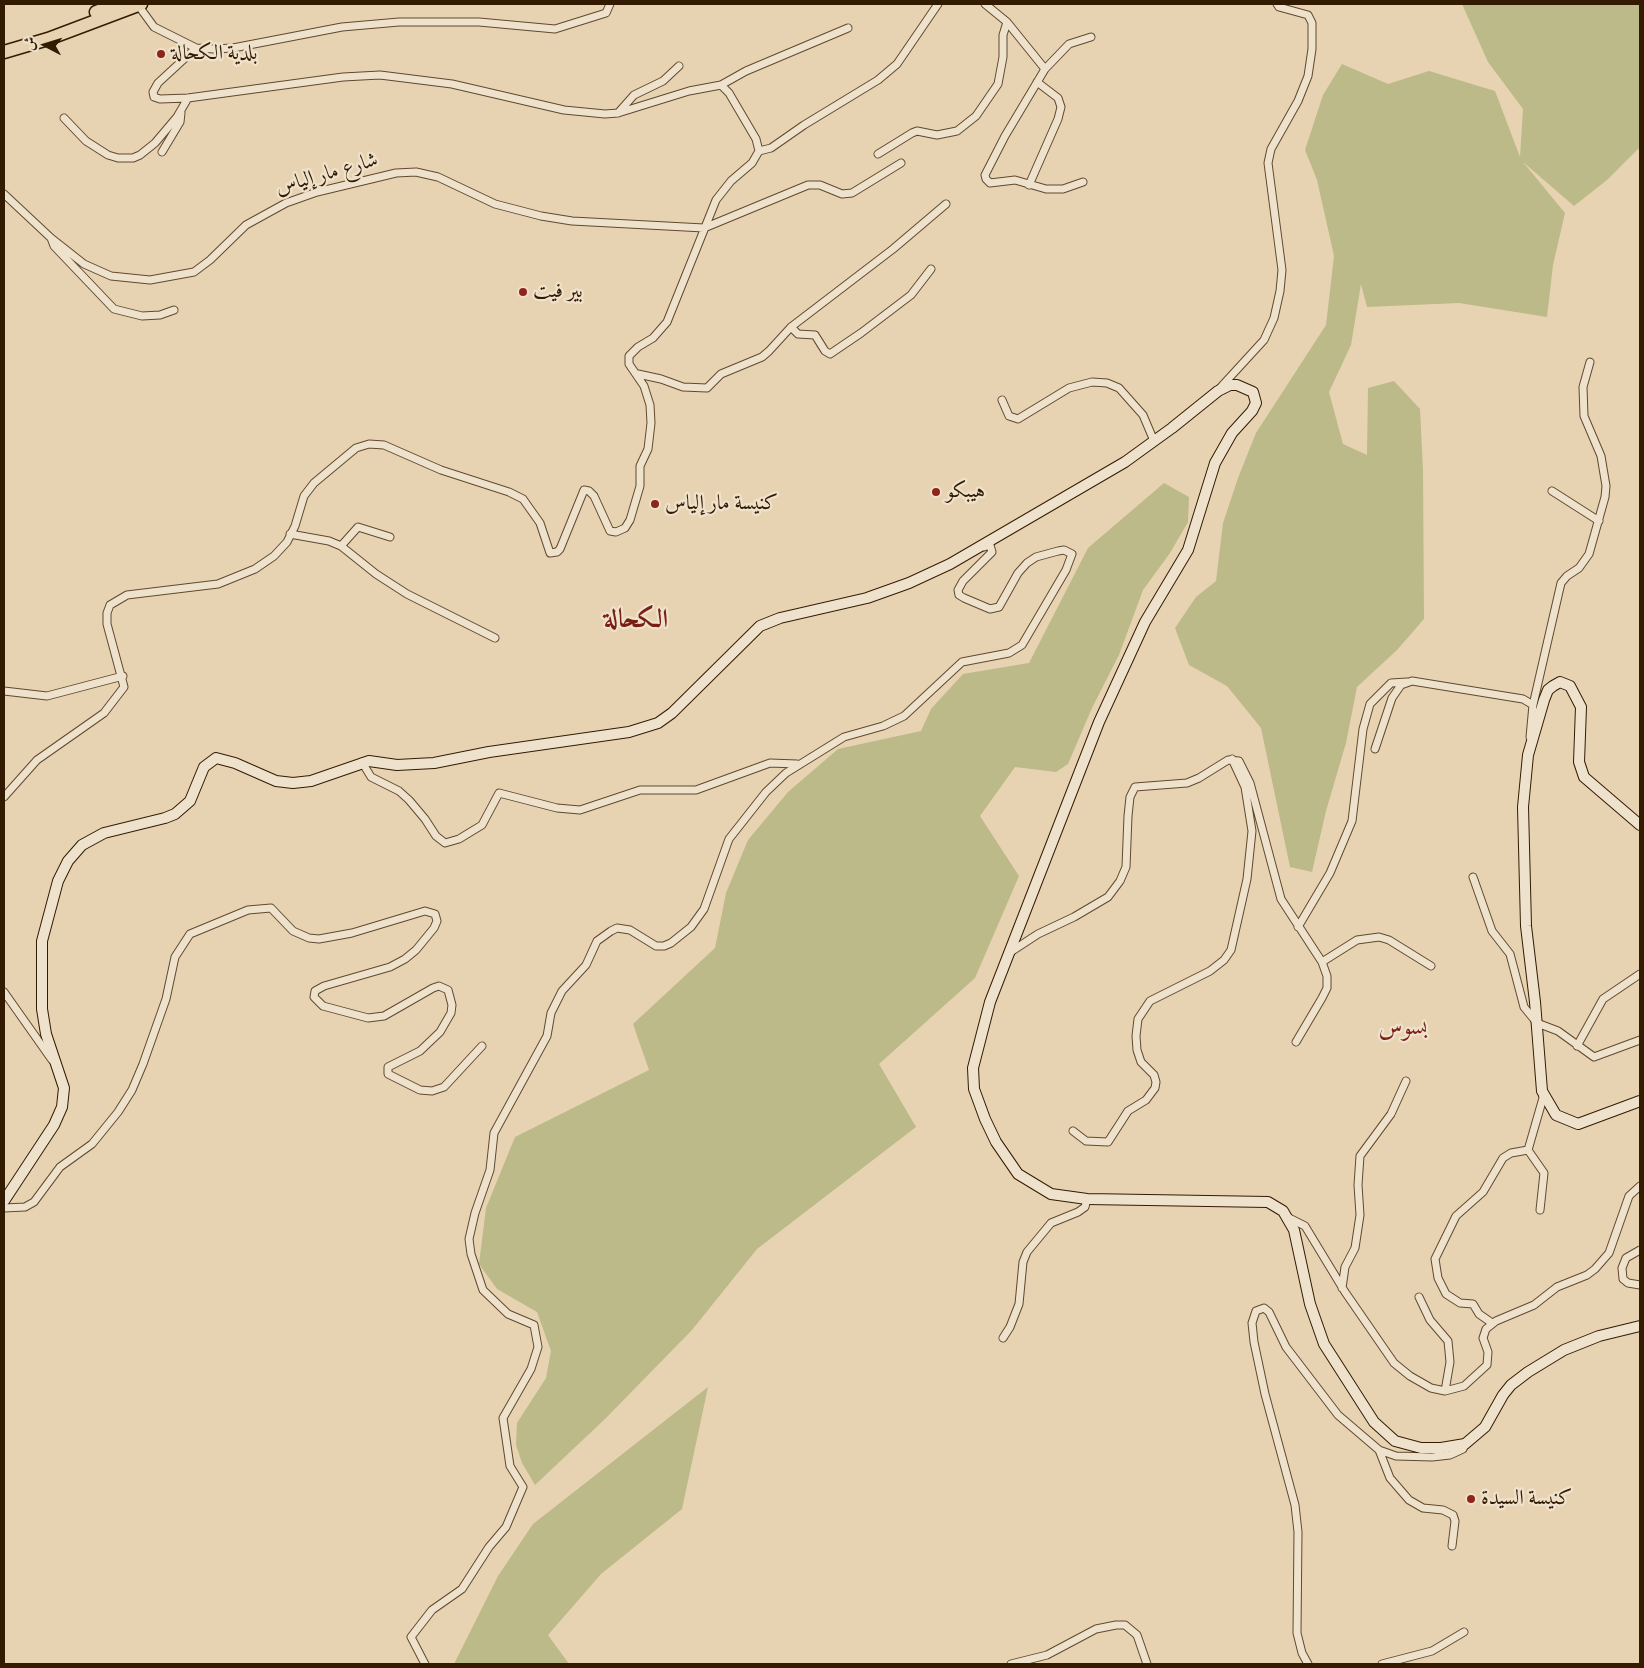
<!DOCTYPE html>
<meta charset="utf-8">
<style>
body{margin:0}
#map{position:relative;width:1644px;height:1668px;overflow:hidden;background:#e7d3b2;font-family:"IM FELL Double Pica",Amiri,serif}
canvas{display:block}
.frame{position:absolute;inset:0;border:5px solid #331b02;pointer-events:none}
.north{position:absolute;left:20px;top:20px;width:50px;height:50px;-webkit-text-stroke:4px #efe2cd;paint-order:stroke;rotate:275deg;font-size:14px;font-weight:700;line-height:20px;text-align:center;color:#331b02}
.north::after{content:'';display:block;margin:auto;width:18px;height:22px;background:#331b02;clip-path:polygon(50% 0,100% 100%,50% 72%,0 100%)}
</style>
<div id="map">
<canvas width="1644" height="1668"></canvas>
<div class="frame"></div>
<div class="north">ش</div>
</div>
<script>
const ctx = document.querySelector('canvas').getContext('2d');
ctx.lineJoin = 'round';
function fillPath(path, color) {
  ctx.fillStyle = color;
  ctx.fill(path, 'evenodd');
}
function toPath(rows) {
  const path = new Path2D();
  for (const r of rows) {
    path.moveTo(r[0], r[1]);
    for (let i = 2; i < r.length; i += 2) path.lineTo(r[i], r[i + 1]);
  }
  return path;
}
function trace(path, color, width, dash) {
  ctx.strokeStyle = color;
  ctx.lineWidth = width;
  ctx.lineCap = dash ? 'butt' : 'round';
  ctx.setLineDash(dash || []);
  ctx.stroke(path);
}
function write(font, color, halo, rows, align = 'center') {
  ctx.font = font + ' "IM FELL Double Pica",Amiri,serif';
  ctx.lineWidth = 4.5;
  ctx.setLineDash([]);
  ctx.textBaseline = 'middle';
  ctx.strokeStyle = halo;
  ctx.fillStyle = color;
  for (const [text, x, y, turn = 0] of rows) {
    ctx.save();
    ctx.translate(x, y);
    ctx.rotate((+turn || 0) * Math.PI / 180);
    ctx.textAlign = isNaN(turn) ? turn : align;
    if (halo) ctx.strokeText(text, 0, 0);
    ctx.fillText(text, 0, 0);
    ctx.restore();
  }
}
const green = toPath([
 [1462,4,1640,4,1640,147,1607,180,1574,206,1523,162,1565,213,1553,265,1547,317,1459,303,1367,307,1361,284,1351,345,1329,392,1343,444,1367,455,1368,388,1394,381,1420,409,1423,470,1424,619,1397,650,1357,687,1346,743,1326,811,1312,872,1290,867,1261,728,1227,686,1189,665,1175,628,1196,597,1216,581,1223,523,1238,478,1256,433,1326,325,1334,256,1317,180,1305,150,1323,95,1342,64,1388,84,1429,71,1495,91,1520,157,1523,109,1488,62],
 [1164,483,1189,497,1188,522,1170,553,1143,590,1119,655,1092,708,1068,764,1056,772,1015,767,980,816,1019,876,975,978,879,1064,916,1127,757,1249,692,1330,605,1419,535,1485,522,1463,516,1445,517,1423,546,1378,551,1351,537,1312,497,1289,479,1264,486,1208,515,1137,649,1070,633,1024,715,948,726,893,748,840,788,792,838,749,921,731,931,709,963,674,1029,663,1088,548],
 [708,1387,682,1509,601,1574,548,1635,569,1664,454,1664,498,1576,533,1524]
]);
const minor = toPath([
 [985,4,1007,22,1045,69],
 [138,5,154,27,196,48,214,49,233,48,342,27,399,22,479,22,555,29,606,13,610,4],
 [196,48,158,83,153,92,154,97,160,99,188,98,343,77,380,75,452,84,564,110,605,114,618,113,689,91,721,85,746,71,848,28],
 [721,85,729,93,756,139,759,151],
 [618,113,634,95,663,81,679,66],
 [64,118,86,141,108,155,118,158,133,158,140,155,155,143,177,117,188,98],
 [162,152,180,122,181,113],
 [878,154,912,133,917,131,937,135,957,131,976,116,998,84,1003,57,1003,35,1007,22],
 [1083,182,1063,189,1046,189,1015,180,990,183,986,179,985,175,1005,136,1045,69,1069,44,1091,37],
 [1029,185,1058,119,1061,107,1058,98,1037,82],
 [4,194,51,238,84,264,111,276,150,280,194,272,210,260,246,225,286,203,317,192,396,173,416,172,438,177,495,204,541,216,572,221,704,228,808,185,820,185,842,194,852,193,901,163],
 [51,238,54,246,114,309,142,316,160,315,174,310],
 [791,327,798,334,815,335,825,351,830,354,861,333,911,295,931,269],
 [638,374,661,379,683,387,707,388,721,374,762,357,769,351,791,327,893,249,946,204],
 [1220,388,1264,340,1274,318,1280,291,1282,270,1268,163,1271,149,1298,101,1308,76,1312,49,1312,23,1308,15,1279,7,1277,4],
 [1002,400,1009,416,1018,419,1069,388,1092,382,1107,383,1119,388,1143,415,1154,441],
 [1552,491,1599,521],
 [290,534,329,541,341,546,376,574,407,594,495,638],
 [341,546,358,527,390,537],
 [4,691,47,696,123,676],
 [1533,705,1561,583,1567,576,1579,568,1589,554,1605,497,1606,486,1601,456,1584,416,1583,387,1590,362],
 [1375,749,1392,698,1401,685,1412,681,1523,699,1533,705,1530,737],
 [362,762,371,777,399,791,409,800,425,819,436,836,445,843,459,839,482,825,499,793,557,808,580,810,640,790,696,790,770,763,797,764],
 [4,797,37,760,104,713,124,687,107,624,107,613,110,605,127,595,218,584,255,569,274,556,287,542,295,526,304,496,314,483,356,448,369,444,384,445,441,470,509,492,523,499,540,523,550,553,557,552,560,549,584,490,589,491,594,496,610,531,616,532,625,528,630,520,640,486,640,466,648,449,651,423,650,405,644,386,629,364,629,356,638,347,653,338,667,322,716,200,731,181,752,163,759,151,771,148,804,125,878,80,897,64,938,4],
 [1473,877,1492,931,1510,954,1524,1007,1537,1023,1558,1031,1594,1057,1640,1040],
 [1298,927,1330,873,1352,821,1363,729,1370,704,1391,683,1407,682],
 [1009,953,1038,934,1074,917,1108,897,1120,881,1126,867,1128,816,1130,797,1135,787,1187,783,1199,778,1228,760,1239,761,1250,783,1281,899,1322,962,1327,976,1327,988,1322,998,1296,1042],
 [1322,962,1357,940,1379,937,1389,940,1431,966],
 [4,992,52,1060],
 [1577,1046,1603,999,1640,974],
 [1073,1131,1086,1141,1108,1142,1128,1111,1146,1100,1155,1088,1156,1082,1154,1075,1141,1062,1137,1050,1136,1036,1138,1019,1150,1001,1210,971,1224,960,1231,950,1247,879,1252,831,1245,787,1232,759],
 [1528,1150,1544,1173,1540,1210],
 [4,1208,25,1207,34,1202,60,1167,92,1144,118,1112,132,1090,143,1064,166,999,175,957,190,934,248,910,271,908,293,931,309,938,319,939,352,933,425,911,435,914,437,921,434,928,416,950,405,959,390,967,324,986,315,991,314,997,323,1006,368,1018,384,1016,433,988,439,986,448,990,452,1005,451,1013,440,1032,420,1051,388,1067,388,1074,420,1090,432,1091,444,1087,482,1046],
 [1289,1218,1305,1226,1345,1292,1394,1363,1410,1376,1431,1388,1445,1391],
 [1640,1250,1626,1258,1622,1268,1623,1279,1628,1283,1640,1285],
 [1342,1288,1345,1267,1355,1248,1360,1215,1358,1185,1360,1156,1391,1114,1406,1081],
 [1419,1297,1430,1320,1448,1341,1450,1362,1445,1391,1464,1386,1487,1365,1488,1352,1483,1338,1486,1329,1496,1321,1534,1305,1557,1287,1587,1275,1595,1269,1609,1253,1629,1196,1640,1186],
 [1492,1323,1479,1314,1473,1304,1460,1303,1446,1294,1438,1278,1435,1259,1456,1216,1483,1192,1503,1158,1511,1153,1528,1150,1543,1098,1542,1092],
 [1003,1338,1010,1327,1019,1304,1023,1262,1027,1252,1051,1223,1078,1212,1085,1207,1087,1199],
 [1379,1450,1390,1478,1409,1500,1423,1508,1443,1510,1453,1515,1455,1521,1452,1546],
 [425,1664,411,1637,432,1610,462,1589,489,1547,506,1527,523,1487,510,1466,503,1418,531,1369,538,1347,534,1325,508,1314,483,1290,471,1254,469,1239,475,1213,490,1170,494,1133,547,1036,551,1013,562,991,586,965,597,941,611,931,617,928,630,930,656,946,664,946,671,943,691,927,704,909,729,839,766,792,786,773,844,737,883,726,904,716,962,662,1009,653,1022,645,1066,570,1072,554,1064,550,1058,551,1036,557,1027,563,1018,573,999,607,990,609,964,598,959,595,958,590,963,581,992,552,990,545,984,547],
 [1011,1664,1047,1655,1096,1629,1116,1625,1125,1625,1137,1635,1147,1664],
 [1308,1664,1302,1653,1297,1633,1298,1532,1295,1505,1265,1394,1254,1342,1252,1323,1256,1311,1264,1308,1269,1312,1286,1347,1338,1415,1379,1450,1396,1456,1432,1457,1450,1455,1463,1449,1465,1444],
 [1382,1664,1432,1651,1464,1632]
]);
const secondary = toPath([
 [1640,825,1584,777,1579,762,1581,707,1570,686,1560,682,1553,686,1548,690,1544,700,1528,755,1523,807,1526,926,1535,1002,1542,1091,1556,1115,1578,1124,1640,1101],
 [4,1201,54,1125,62,1107,64,1088,46,1034,42,1009,42,941,58,881,68,861,82,845,104,833,165,818,175,814,190,801,204,767,216,758,235,763,276,781,293,783,311,781,369,761,397,765,434,763,489,752,629,732,658,723,672,713,760,626,780,618,867,598,909,583,950,564,1125,462,1172,428,1218,391,1230,385,1237,385,1253,392,1256,403,1252,411,1232,433,1215,463,1188,550,1145,622,1099,722,990,1002,973,1068,974,1089,985,1119,996,1142,1018,1174,1051,1194,1087,1199,1268,1202,1283,1211,1294,1230,1310,1304,1324,1344,1374,1422,1395,1441,1421,1448,1441,1448,1465,1444,1485,1427,1503,1395,1511,1385,1528,1372,1564,1350,1599,1336,1640,1326]
]);
const motorway = toPath([
 [96,12,117,4],
 [4,52,48,39,141,4]
]);
const markers = [
 [161,54,5,"#8f2418"],
 [523,292,5,"#8f2418"],
 [936,492,5,"#8f2418"],
 [655,504,5,"#8f2418"],
 [1471,1499,5,"#8f2418"]
];
const poiNames = [
 ["بلدية الكحالة",171,54],
 ["بير فيت",533,292],
 ["هيبكو",946,492],
 ["كنيسة مار إلياس",665,504],
 ["كنيسة السيدة",1481,1499]
];
const streetNames = [
 ["شارع مار إلياس",327,175,-16]
];
const quarterNames = [
 ["بسوس",1403,1029]
];
const districtNames = [
 ["الكحالة",636,621]
];
fillPath(green, '#bcba88');
trace(minor, '#60492e', 9);
trace(secondary, '#331b02', 12);
trace(motorway, '#331b02', 15);
trace(minor, '#efe2cd', 7);
trace(secondary, '#efe2cd', 10);
trace(motorway, '#e7d3b2', 12);
for (const [x, y, r, color] of markers) {
  const dot = new Path2D();
  dot.arc(x, y, r, 0, 2 * Math.PI);
  ctx.fillStyle = color;
  ctx.fill(dot);
  trace(dot, '#efe2cd', 2);
}
write('21px', '#331b02', '#efe2cd', poiNames, 'left');
write('21px', '#331b02', '#efe2cd', streetNames);
write('24px', '#7a1f14', '#efe2cd', quarterNames);
write('bold 26px', '#7a1f14', '#efe2cd', districtNames);
</script>
